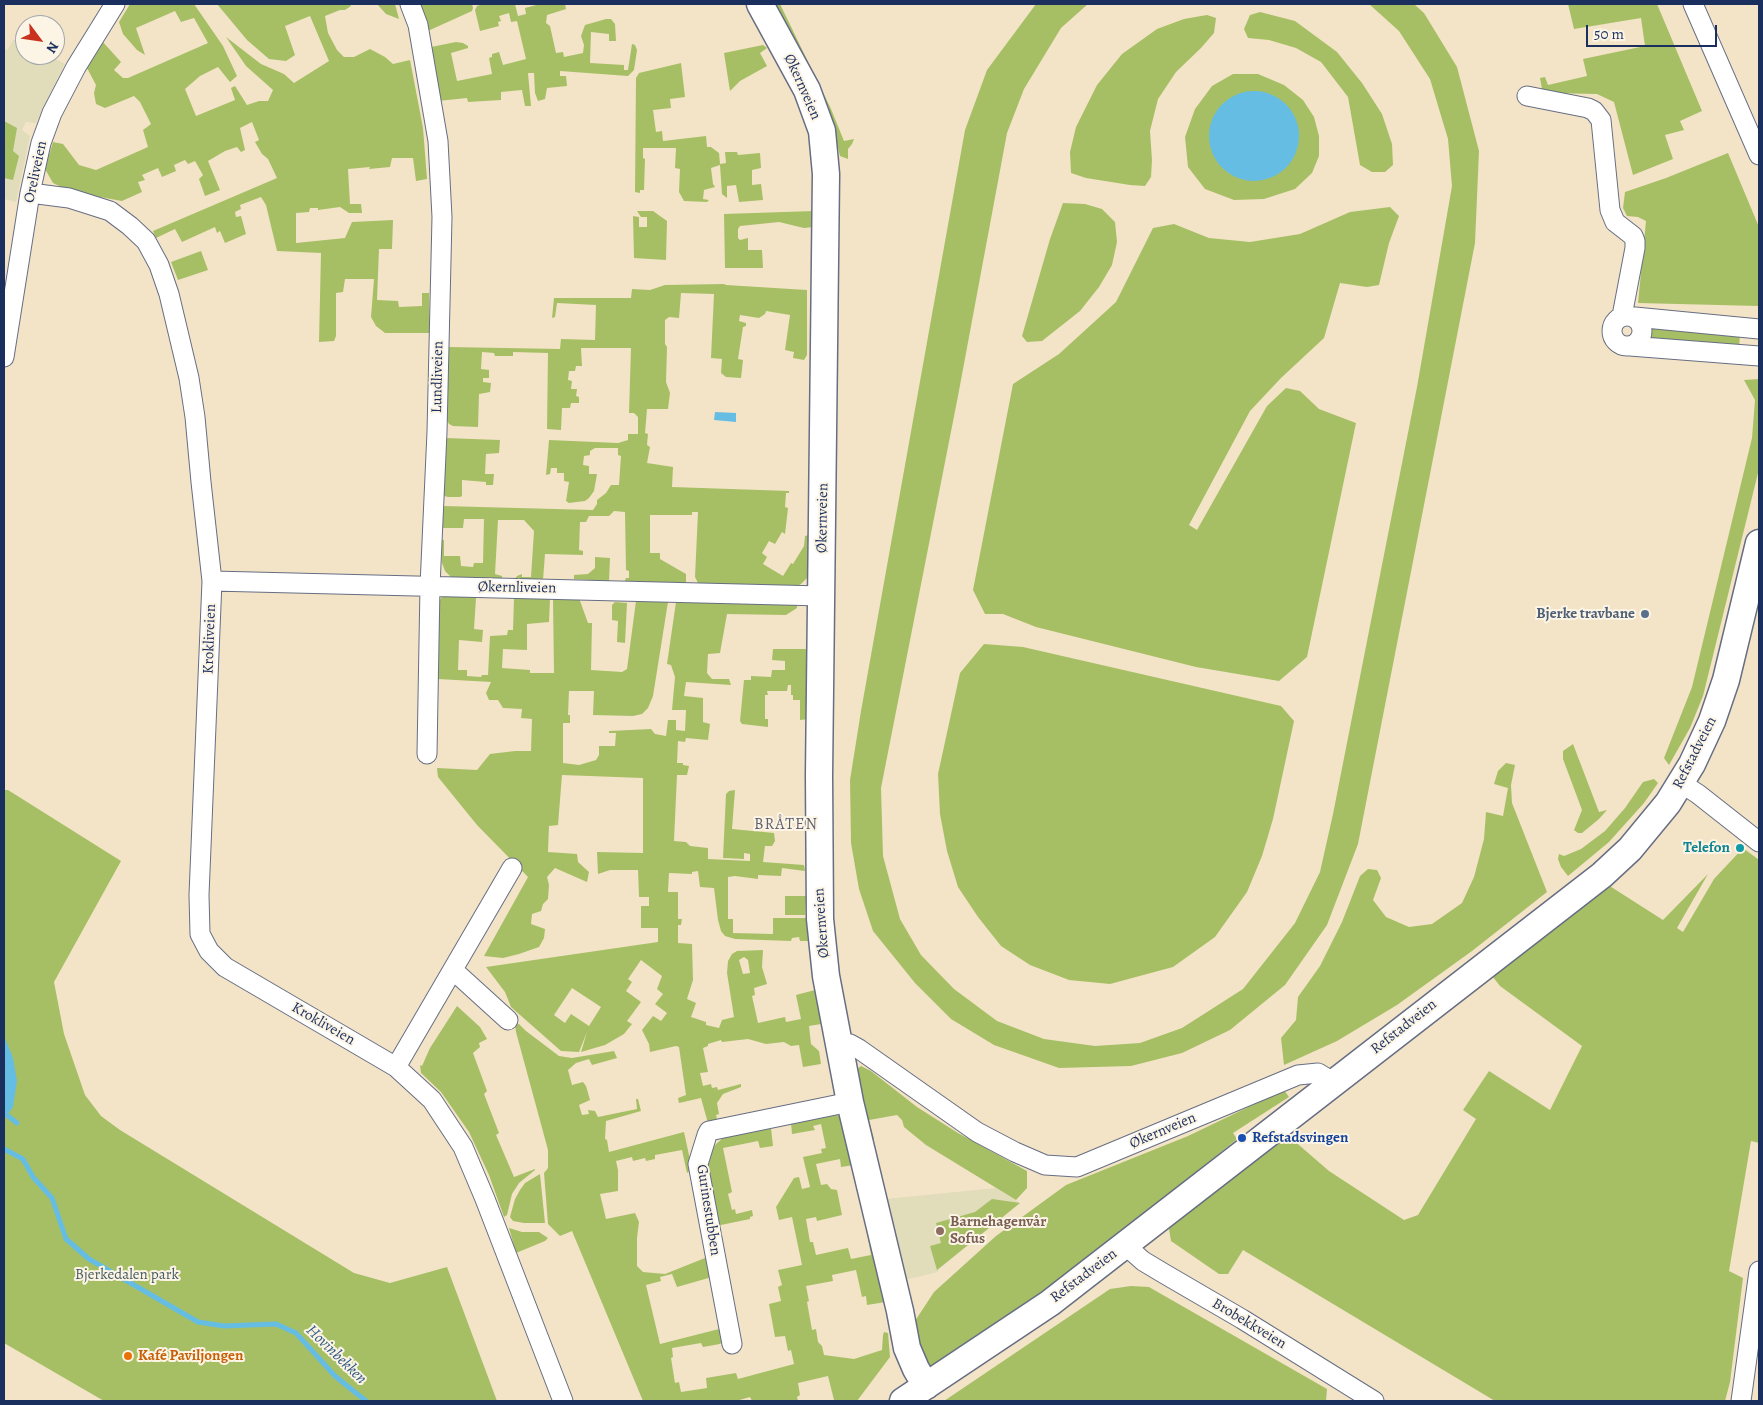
<!DOCTYPE html>
<meta charset="utf-8">
<style>
body{margin:0}
#map{position:relative;width:1763px;height:1405px;overflow:hidden;background:#f3e4c7;font-family:Alegreya,serif}
canvas{display:block}
.frame{position:absolute;inset:0;border:5px solid #1b2f5e;pointer-events:none}
.north{position:absolute;left:15px;top:15px;width:50px;height:50px;box-sizing:border-box;background:#fcf5e5;border:1px solid #a2a6af;border-radius:50%;rotate:121deg;font-size:14px;font-weight:700;line-height:20px;text-align:center;color:#1b2f5e}
.north::after{content:'';display:block;margin:auto;width:18px;height:22px;background:#c8321e;clip-path:polygon(50% 0,100% 100%,50% 72%,0 100%)}
.scale{position:absolute;left:1586px;top:25px;width:131px;height:22px;box-sizing:border-box;border:2px solid #1b2f5e;border-top:0;padding-left:6px;font-size:15px;line-height:18px;white-space:nowrap;color:#1b2f5e;-webkit-text-stroke:4px #fcf5e5;paint-order:stroke}
</style>
<div id="map">
<canvas width="1763" height="1405"></canvas>
<div class="frame"></div>
<div class="north">N</div>
<div class="scale">50 m</div>
</div>
<script>
const ctx = document.querySelector('canvas').getContext('2d');
ctx.lineJoin = 'round';
function fillPath(path, color) {
  ctx.fillStyle = color;
  ctx.fill(path, 'evenodd');
}
function toPath(rows) {
  const path = new Path2D();
  for (const r of rows) {
    if (r.length === 3) {
      path.moveTo(r[0] + r[2], r[1]);
      path.arc(r[0], r[1], r[2], 0, 2 * Math.PI);
      continue;
    }
    path.moveTo(r[0], r[1]);
    for (let i = 2; i < r.length; i += 2) path.lineTo(r[i], r[i + 1]);
  }
  return path;
}
function trace(path, color, width, dash) {
  ctx.strokeStyle = color;
  ctx.lineWidth = width;
  ctx.lineCap = dash ? 'butt' : 'round';
  ctx.setLineDash(dash || []);
  ctx.stroke(path);
}
function write(font, color, halo, rows, align = 'center') {
  ctx.font = font + ' Alegreya,serif';
  ctx.lineWidth = 4;
  ctx.setLineDash([]);
  ctx.textBaseline = 'middle';
  ctx.strokeStyle = halo;
  ctx.fillStyle = color;
  for (const [text, x, y, turn = 0] of rows) {
    ctx.save();
    ctx.translate(x, y);
    ctx.rotate((+turn || 0) * Math.PI / 180);
    ctx.textAlign = isNaN(turn) ? turn : align;
    if (halo) ctx.strokeText(text, 0, 0);
    ctx.fillText(text, 0, 0);
    ctx.restore();
  }
}
const built = toPath([
 [13,40,21,40,25,43,25,55,48,55,65,64,36,123,26,122,22,130,30,136,16,202,4,199,4,50,8,49],
 [996,1188,1020,1203,938,1270,938,1272,905,1280,886,1199]
]);
const green = toPath([
 [130,4,194,4,223,46,237,76,230,82,218,67,200,76,185,89,196,116,235,100,231,88,235,86,247,105,259,101,268,101,273,90,246,66,226,37,261,64,284,74,294,83,329,61,310,16,285,26,295,55,286,61,269,59,247,40,217,4,350,4,351,6,345,10,340,10,325,16,328,33,337,50,344,57,354,57,370,49,385,57,393,64,410,60,423,128,427,179,416,181,413,158,392,158,390,167,369,169,370,167,348,169,350,204,361,204,362,213,349,213,340,207,318,210,318,208,310,208,309,212,296,213,296,243,345,238,352,222,393,220,392,249,379,249,377,300,398,301,399,307,422,306,422,293,429,293,429,333,385,333,376,326,371,317,374,279,345,279,343,292,336,293,336,336,334,341,319,342,321,253,277,251,266,205,261,197,240,205,241,209,235,212,236,217,241,216,246,234,225,243,220,231,217,233,215,227,182,242,175,229,156,238,153,231,277,178,268,159,262,154,255,142,259,140,252,122,240,128,245,150,241,152,237,147,225,151,208,161,220,190,205,196,199,179,203,175,195,161,188,164,185,160,174,165,176,171,162,177,158,168,142,175,145,180,138,182,142,192,122,201,72,192,53,183,45,169,53,142,63,144,79,165,96,170,148,147,143,130,151,124,140,102,134,96,105,108,96,104,94,93,96,85,87,68,102,41,121,62,114,70,123,78,128,78,208,43,194,18,181,22,175,11,136,28,145,55,137,50,123,34,119,22],
 [377,4,395,4,399,19,386,14],
 [417,4,472,4,473,8,472,11,430,30,426,30],
 [483,4,515,4,518,16,526,14,525,8,540,4,565,4,566,9,547,15,546,23,550,26,556,53,563,52,564,57,583,53,584,45,581,36,585,25,606,19,611,19,615,24,616,41,609,41,609,34,591,32,590,63,624,65,624,70,628,70,632,44,635,45,637,50,634,70,628,76,560,71,560,76,566,76,567,86,547,88,545,99,538,101,535,93,534,73,528,73,531,106,525,106,522,90,501,92,501,100,468,102,467,98,438,101,431,47,456,42,463,43,468,46,468,48,451,53,457,81,492,74,489,58,492,57,492,54,499,52,503,65,526,59,517,21,511,22,509,13,499,16,501,21,498,22,499,26,480,31,475,10,477,6],
 [771,4,780,4,831,109,844,141,854,139,852,144,848,149,848,159,840,156,836,139],
 [1036,4,1088,4,1061,28,1024,89,1007,133,958,396,881,788,883,856,900,919,921,955,954,989,997,1021,1044,1039,1095,1046,1140,1043,1182,1028,1243,989,1295,923,1320,872,1333,814,1417,387,1452,186,1448,139,1430,79,1399,31,1369,4,1414,4,1424,13,1457,67,1479,151,1475,243,1358,844,1327,925,1285,985,1230,1030,1182,1053,1131,1066,1059,1068,994,1045,951,1019,915,983,873,931,859,889,851,843,850,780,861,711,965,130,987,70],
 [1568,4,1657,4,1702,111,1680,121,1684,130,1665,135,1673,159,1633,175,1614,102,1597,94,1548,93,1542,89,1540,78,1545,77,1548,85,1587,76,1583,59,1645,46,1641,18,1574,29],
 [1260,12,1295,21,1337,52,1362,83,1382,114,1392,144,1393,165,1385,172,1372,172,1360,165,1348,97,1321,62,1296,48,1269,40,1248,38,1244,29,1250,15],
 [1207,15,1216,18,1214,33,1201,48,1176,72,1158,99,1150,131,1152,160,1151,177,1145,186,1130,185,1086,178,1071,173,1070,152,1076,127,1097,85,1122,54,1157,29,1184,19],
 [763,45,767,48,760,53,767,66,740,81,730,91,724,53],
 [681,63,685,97,670,99,671,108,653,110,656,132,662,131,663,141,706,136,707,147,711,147,719,153,720,164,726,163,725,152,737,152,738,155,760,153,761,168,752,170,752,185,761,184,763,200,739,202,736,185,727,186,727,198,722,194,720,165,711,168,713,184,715,187,704,190,703,199,709,200,707,202,684,201,679,192,680,169,675,168,676,148,643,148,643,158,645,159,644,190,640,190,640,193,635,192,636,78,639,73],
 [1233,74,1258,74,1284,85,1303,100,1314,117,1319,136,1319,156,1312,173,1295,189,1264,199,1234,200,1205,189,1188,167,1185,137,1195,109,1212,86],
 [4,121,17,128,13,151,19,156,13,180,4,178],
 [1728,153,1759,227,1759,306,1638,303,1646,221,1638,217,1627,216,1623,208,1625,192,1666,178],
 [1063,203,1085,204,1102,209,1115,222,1117,242,1112,265,1099,287,1080,311,1042,341,1027,342,1022,336,1050,239],
 [1390,207,1399,216,1389,243,1379,285,1367,287,1340,283,1324,338,1281,378,1250,411,1189,525,1197,530,1267,406,1286,388,1300,391,1319,409,1356,423,1307,657,1279,681,1196,667,1036,627,1003,614,985,614,973,590,1013,384,1059,354,1116,302,1153,228,1174,224,1209,238,1250,242,1300,234,1350,212],
 [637,211,653,211,667,221,666,260,634,258,633,216,639,217,639,227,647,227,647,217,641,217],
 [814,211,814,227,804,228,779,222,740,226,738,229,738,238,740,240,748,238,748,250,762,250,763,268,725,268,724,214],
 [201,251,208,270,178,280,171,262],
 [724,284,726,285,807,290,807,355,804,360,793,358,794,352,785,350,790,315,766,311,765,314,759,318,740,315,739,321,746,323,746,326,743,327,738,359,743,360,741,378,726,377,721,373,722,359,711,358,714,294,681,293,679,318,669,317,665,320,665,344,667,347,666,382,670,393,668,409,647,409,645,433,648,434,647,445,650,447,647,463,673,467,672,487,789,491,789,493,786,493,785,507,788,508,785,534,782,532,775,544,769,541,762,553,767,557,763,564,783,576,791,563,793,564,804,546,805,536,809,535,807,578,801,584,795,587,699,585,695,577,698,512,692,512,692,515,650,515,650,553,660,553,660,559,686,574,686,585,624,583,626,578,629,578,629,571,626,570,625,512,614,511,609,516,589,516,586,522,580,522,579,550,583,551,583,555,545,554,543,580,515,579,517,576,522,574,522,577,531,577,534,531,524,520,498,520,495,574,502,576,502,580,451,577,445,571,442,563,442,540,444,540,444,556,460,556,461,566,473,567,474,563,483,563,484,519,464,519,463,528,442,528,443,506,593,510,597,504,597,500,606,493,611,485,619,485,621,456,618,455,618,448,595,448,590,451,590,455,584,456,583,465,589,466,589,474,597,474,594,491,589,498,585,501,569,503,566,501,569,482,564,481,564,473,557,473,557,468,551,468,550,474,546,475,549,440,618,443,628,440,628,434,638,434,638,417,634,413,629,413,631,348,581,348,582,366,576,366,575,371,569,371,568,380,572,381,571,389,577,389,576,396,579,397,579,403,571,403,570,408,562,408,561,430,547,429,548,353,513,352,513,356,495,356,494,353,482,352,481,369,489,370,489,378,483,378,483,382,491,383,490,392,479,394,478,427,453,426,449,424,447,420,449,347,560,349,561,339,595,340,596,305,557,303,555,317,552,318,554,298,631,298,632,289,650,290,665,285],
 [1651,328,1740,334,1739,349,1648,340,1649,331],
 [1759,379,1759,469,1703,696,1690,728,1669,765,1664,758,1692,687,1752,438,1755,400,1744,380],
 [445,438,500,440,499,453,486,454,485,474,494,474,493,485,486,485,486,482,462,480,462,496,460,497,448,497,441,495],
 [595,557,610,558,609,581,574,579,574,575,588,574,595,568],
 [448,594,474,596,476,598,474,629,483,630,482,642,459,640,458,670,467,670,467,676,481,677,482,675,488,675,490,636,507,635,508,630,513,630,514,598,550,599,549,622,527,624,527,650,503,649,502,668,530,670,530,673,554,673,553,599,579,598,588,623,592,623,591,670,622,672,627,669,636,601,666,600,668,602,653,696,648,708,642,714,633,716,593,715,594,691,569,691,568,715,570,715,570,723,563,723,563,763,579,765,596,760,599,755,599,746,615,746,616,733,609,733,609,731,651,729,655,734,666,736,668,720,676,720,676,730,685,731,686,710,672,710,675,677,671,665,667,664,676,602,797,604,797,608,786,615,727,614,720,653,708,654,707,673,712,679,729,679,731,685,686,682,684,696,703,698,703,722,710,724,708,740,686,738,685,742,678,741,677,763,683,763,683,765,689,766,687,775,677,775,674,841,686,842,690,846,708,848,708,859,750,861,750,854,744,853,744,859,723,858,726,794,729,791,735,790,732,829,774,833,775,841,772,846,765,846,763,862,804,865,805,871,782,868,781,876,758,875,758,879,735,876,728,877,728,919,733,919,733,933,773,934,773,918,806,918,808,941,800,941,799,937,792,938,791,941,735,939,725,936,721,931,718,920,714,888,700,887,698,871,692,872,692,874,669,873,668,892,678,892,678,919,682,919,681,925,678,925,678,943,692,944,693,980,687,999,696,1003,691,1017,706,1022,706,1025,719,1028,722,1020,734,1017,727,973,728,961,732,954,737,951,763,950,762,967,767,984,754,988,755,995,752,996,758,1023,785,1017,786,1022,801,1019,796,995,815,990,821,1024,809,1026,811,1044,819,1051,821,1064,803,1067,799,1045,791,1046,784,1042,766,1044,748,1039,722,1042,721,1040,708,1044,708,1046,703,1048,708,1072,700,1073,703,1086,711,1084,712,1088,717,1087,718,1090,741,1084,741,1087,723,1094,717,1103,719,1114,716,1115,718,1123,709,1127,701,1098,679,1103,678,1098,686,1095,679,1047,676,1046,650,1052,649,1044,642,1030,653,1016,661,1021,667,1013,655,1004,663,994,657,989,662,976,641,960,628,979,632,982,626,991,641,1002,627,1021,632,1024,624,1034,605,1045,581,1052,587,1032,579,1052,561,1051,511,1007,505,992,486,967,658,942,658,928,641,928,641,906,649,906,649,897,639,897,638,870,610,870,598,874,597,852,643,853,643,778,562,775,558,825,549,826,548,852,577,854,578,862,589,872,587,882,555,868,547,877,549,885,548,899,543,904,541,911,532,914,531,924,545,929,544,938,539,947,519,954,503,958,484,956,528,877,477,825,438,777,437,768,477,770,490,754,515,751,531,751,532,719,521,718,522,709,503,708,498,700,489,700,486,693,491,682,438,679,437,675,438,602,442,597],
 [744,957,748,960,750,973,743,974,739,960],
 [572,988,601,1007,589,1026,571,1014,565,1023,554,1015],
 [615,602,627,603,625,643,617,642,618,621,612,620,612,605],
 [984,644,1023,647,1281,706,1294,721,1273,819,1262,856,1247,892,1215,937,1173,967,1110,984,1069,980,1030,965,1001,946,978,917,958,887,947,851,940,814,938,774,960,673],
 [773,649,808,649,809,719,800,720,800,700,793,700,793,695,791,695,791,685,788,685,787,691,767,691,768,695,765,695,765,719,768,719,768,727,742,724,740,721,744,680,751,680,751,676,771,677,772,670,785,670,785,661,772,660],
 [1573,744,1599,812,1607,810,1599,819,1582,833,1578,833,1574,830,1582,810,1563,759,1563,751],
 [1506,763,1515,765,1511,785,1512,803,1547,892,1472,951,1397,1005,1337,1041,1284,1065,1281,1038,1296,1020,1298,997,1320,966,1342,922,1360,876,1368,869,1377,870,1381,878,1373,900,1386,917,1409,927,1432,924,1462,903,1474,877,1484,839,1486,812,1503,816,1508,788,1494,784,1498,771],
 [1654,779,1658,783,1644,803,1626,823,1609,842,1568,876,1561,867,1558,859,1559,854,1564,856,1581,849,1605,831,1625,808,1643,782],
 [4,790,8,790,121,861,54,982,64,1034,85,1095,101,1116,120,1130,354,1273,390,1283,447,1267,497,1401,104,1401,4,1343],
 [1743,848,1759,860,1759,1143,1751,1141,1729,1271,1743,1278,1730,1382,1725,1401,1495,1401,1243,1250,1228,1274,1219,1274,1171,1241,1169,1229,1172,1220,1284,1132,1329,1171,1404,1220,1418,1215,1476,1119,1463,1110,1489,1071,1550,1110,1582,1046,1500,986,1489,972,1605,883,1663,920,1708,874,1677,928,1683,932,1714,879],
 [785,896,806,896,805,915,785,915],
 [457,1006,480,1027,487,1039,479,1043,480,1047,473,1053,487,1091,484,1094,499,1133,496,1135,514,1177,535,1169,535,1170,519,1183,512,1194,507,1215,504,1217,489,1175,469,1132,441,1092,421,1073,420,1065,422,1066,430,1048],
 [519,1024,526,1031,559,1056,572,1058,614,1051,617,1058,592,1065,589,1059,576,1063,568,1070,572,1085,583,1082,586,1086,590,1100,579,1105,582,1115,589,1114,588,1110,595,1111,598,1117,637,1109,636,1099,638,1099,641,1111,606,1121,605,1139,607,1140,609,1152,684,1132,692,1169,687,1173,682,1150,655,1155,655,1159,646,1161,645,1158,633,1161,632,1157,616,1161,618,1170,618,1191,600,1194,606,1219,635,1213,639,1222,637,1238,637,1266,643,1272,665,1274,710,1256,712,1277,677,1287,672,1274,660,1277,661,1281,646,1285,660,1344,723,1328,725,1339,720,1344,703,1347,701,1343,672,1348,673,1357,671,1358,675,1383,679,1382,681,1392,707,1388,706,1378,736,1373,738,1379,794,1364,791,1350,788,1351,785,1336,775,1337,769,1304,781,1301,778,1287,782,1285,778,1270,802,1265,792,1217,779,1220,776,1207,794,1178,799,1177,802,1189,810,1187,803,1157,822,1153,821,1149,826,1148,821,1124,813,1126,815,1130,792,1134,791,1123,835,1114,843,1118,854,1165,841,1167,840,1159,816,1164,821,1185,827,1184,831,1189,837,1190,842,1215,817,1221,816,1217,806,1219,810,1242,813,1242,816,1255,848,1248,851,1259,871,1255,862,1207,886,1302,867,1305,866,1296,862,1297,856,1270,832,1275,833,1281,806,1286,809,1301,807,1302,812,1330,816,1329,818,1342,822,1346,824,1355,854,1359,882,1350,883,1335,884,1332,888,1333,890,1357,857,1401,834,1400,828,1376,798,1383,800,1395,797,1397,798,1401,752,1401,750,1397,736,1401,643,1401,572,1231,560,1236,548,1224,544,1173,548,1168,548,1150,516,1032,515,1025],
 [861,1066,871,1071,917,1107,958,1133,1027,1171,1027,1188,1016,1200,926,1145,904,1127,902,1120,897,1115,869,1120,874,1139,868,1140,857,1069],
 [1284,1090,1289,1097,1233,1133,1237,1139,1115,1238,1028,1305,939,1367,924,1367,913,1324,934,1292,996,1236,1066,1185,1188,1136],
 [771,1128,773,1146,760,1148,758,1141,723,1148,731,1187,732,1192,728,1194,732,1210,735,1209,736,1214,752,1210,753,1216,750,1217,750,1219,716,1226,706,1172,709,1154,716,1144,723,1138],
 [540,1174,545,1223,524,1223,513,1221,510,1217,515,1199,520,1190,525,1183],
 [992,1199,1020,1203,937,1270,930,1246,941,1243,936,1223,975,1212],
 [509,1228,522,1232,539,1232,548,1238,545,1241,516,1253],
 [1131,1286,1149,1287,1327,1389,1326,1401,944,1401,1110,1289]
]);
const water = toPath([
 [1254,136,45],
 [715,412,736,413,736,422,714,420],
 [4,1036,13,1058,17,1081,13,1107,4,1119]
]);
const stream = toPath([
 [8,1116,17,1123],
 [4,1149,23,1159,33,1177,52,1198,66,1239,89,1259,198,1322,224,1326,276,1324,296,1333,335,1376,366,1401]
]);
const street = toPath([
 [410,4,418,25,438,141,442,217,437,432,430,586,427,754],
 [1693,4,1759,155],
 [1527,96,1588,108,1594,111,1601,120,1610,210,1615,222,1633,236,1635,241,1635,248,1622,316],
 [30,193,69,198,110,211,130,226,146,241,159,265,169,294,189,378,195,417,201,482,212,581,199,895,200,934,209,951,225,967,396,1067,432,1100,463,1147,485,1199,563,1401],
 [1627,331,15],
 [1635,317,1759,329],
 [1630,346,1759,356],
 [4,357,30,193,41,143,52,113,76,67,115,4],
 [212,581,822,596],
 [1681,783,1698,794,1759,842],
 [453,970,508,1020],
 [840,1045,850,1044,859,1049,977,1132,1015,1152,1045,1165,1077,1167,1298,1075,1318,1073,1333,1082],
 [396,1067,512,868],
 [1125,1245,1143,1261,1163,1273,1242,1319,1374,1401],
 [732,1344,698,1164,707,1135,709,1131,850,1102],
 [1741,1401,1759,1271]
]);
const secondary = toPath([
 [760,4,807,90,822,131,826,174,819,775,820,919,826,976,850,1102,900,1311,907,1348,916,1369,926,1386],
 [903,1401,1050,1303,1086,1275,1602,875,1630,849,1668,803,1692,764,1712,721,1726,680,1759,543]
]);
const markers = [
 [1645,614,5,"#5c6f8a"],
 [1740,848,5,"#0f9aa8"],
 [1242,1138,5,"#1a4fb4"],
 [940,1231,5,"#8d6e63"],
 [128,1356,5,"#e8710a"]
];
const streetNames = [
 ["Økernveien",802,87,66],
 ["Oreliveien",36,172,-78],
 ["Lundliveien",438,377,-89],
 ["Økernveien",823,518,-89],
 ["Økernliveien",517,588,1],
 ["Krokliveien",210,639,-88],
 ["Refstadveien",1695,753,-63],
 ["Økernveien",822,923,-94],
 ["Krokliveien",323,1024,30],
 ["Refstadveien",1404,1027,-38],
 ["Økernveien",1163,1131,-23],
 ["Gurinestubben",708,1210,81],
 ["Refstadveien",1084,1276,-37],
 ["Brobekkveien",1249,1324,31]
];
const serviceNames = [
 ["Bjerke travbane",1635,614]
];
const cultureNames = [
 ["Telefon",1730,848]
];
const transitNames = [
 ["Refstadsvingen",1252,1138]
];
const educationNames = [
 ["Barnehagenvår",950,1222],
 ["Sofus",950,1239]
];
const parkNames = [
 ["Bjerkedalen park",127,1275]
];
const foodNames = [
 ["Kafé Paviljongen",138,1356]
];
const neighbourhoodNames = [
 ["BRÅTEN",786,825]
];
const waterNames = [
 ["Hovinbekken",336,1355,44]
];
fillPath(built, '#e1dcba');
fillPath(green, '#a6bf65');
fillPath(water, '#66bde3');
trace(stream, '#66bde3', 5);
trace(street, '#676e83', 21);
trace(secondary, '#676e83', 29);
trace(street, '#fff', 19);
trace(secondary, '#fff', 26);
for (const [x, y, r, color] of markers) {
  const dot = new Path2D();
  dot.arc(x, y, r, 0, 2 * Math.PI);
  ctx.fillStyle = color;
  ctx.fill(dot);
  trace(dot, '#fcf5e5', 2);
}
write('15px', '#1b2f5e', '#fcf5e5', streetNames);
write('bold 15px', '#4e5e75', '#fcf5e5', serviceNames, 'right');
write('bold 15px', '#0d838f', '#fcf5e5', cultureNames, 'right');
write('bold 15px', '#164399', '#fcf5e5', transitNames, 'left');
write('bold 15px', '#785e54', '#fcf5e5', educationNames, 'left');
write('15px', '#455a60', '#fcf5e5', parkNames);
write('bold 15px', '#c56008', '#fcf5e5', foodNames, 'left');
ctx.letterSpacing = '1px';
write('16px', '#5f5e6d', '#fcf5e5', neighbourhoodNames);
ctx.letterSpacing = '0px';
write('italic 16px', '#325a86', '#fcf5e5', waterNames);
</script>
